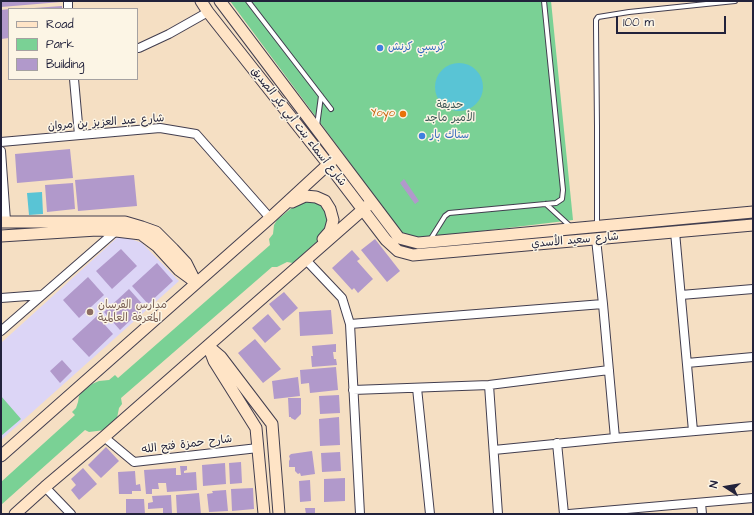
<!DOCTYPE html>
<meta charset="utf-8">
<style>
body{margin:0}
#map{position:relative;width:754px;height:515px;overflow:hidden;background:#f5dfc3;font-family:"Architects Daughter",sans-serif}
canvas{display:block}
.frame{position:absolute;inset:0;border:2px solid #22223b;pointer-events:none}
.legend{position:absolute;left:8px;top:8px;width:130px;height:72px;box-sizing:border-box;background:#fcf5e5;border:1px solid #a5a1a1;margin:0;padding:5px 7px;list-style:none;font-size:12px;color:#22223b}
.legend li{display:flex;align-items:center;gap:8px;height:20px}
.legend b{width:20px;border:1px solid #a5a1a1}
.north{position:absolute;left:706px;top:467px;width:40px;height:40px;-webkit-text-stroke:3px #fcf5e5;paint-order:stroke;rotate:282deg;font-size:11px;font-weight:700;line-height:16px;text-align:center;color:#22223b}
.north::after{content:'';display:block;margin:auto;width:14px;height:18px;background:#22223b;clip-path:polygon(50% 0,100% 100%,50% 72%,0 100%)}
.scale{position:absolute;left:616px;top:16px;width:110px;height:18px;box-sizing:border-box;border:2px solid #22223b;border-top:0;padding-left:5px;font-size:12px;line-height:14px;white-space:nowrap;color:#22223b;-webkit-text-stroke:3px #fcf5e5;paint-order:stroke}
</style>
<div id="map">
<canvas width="754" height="515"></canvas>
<div class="frame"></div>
<ul class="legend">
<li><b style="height:5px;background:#ffe4c6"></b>Road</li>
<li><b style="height:11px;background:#7ad195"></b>Park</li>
<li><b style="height:11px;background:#b199cb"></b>Building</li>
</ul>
<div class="north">N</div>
<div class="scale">100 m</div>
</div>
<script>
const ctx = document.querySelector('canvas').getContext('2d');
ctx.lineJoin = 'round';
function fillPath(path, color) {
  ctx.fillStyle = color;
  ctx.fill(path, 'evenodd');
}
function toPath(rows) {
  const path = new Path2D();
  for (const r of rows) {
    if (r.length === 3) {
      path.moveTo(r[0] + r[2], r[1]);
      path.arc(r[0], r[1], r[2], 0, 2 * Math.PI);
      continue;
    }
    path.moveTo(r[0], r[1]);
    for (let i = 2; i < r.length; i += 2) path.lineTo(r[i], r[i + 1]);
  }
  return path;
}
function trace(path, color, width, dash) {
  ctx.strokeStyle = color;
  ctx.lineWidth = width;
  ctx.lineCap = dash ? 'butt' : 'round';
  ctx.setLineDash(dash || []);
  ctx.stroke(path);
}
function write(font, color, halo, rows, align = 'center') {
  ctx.font = font + ' "Architects Daughter","Playpen Sans Arabic",sans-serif';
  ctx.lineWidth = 3;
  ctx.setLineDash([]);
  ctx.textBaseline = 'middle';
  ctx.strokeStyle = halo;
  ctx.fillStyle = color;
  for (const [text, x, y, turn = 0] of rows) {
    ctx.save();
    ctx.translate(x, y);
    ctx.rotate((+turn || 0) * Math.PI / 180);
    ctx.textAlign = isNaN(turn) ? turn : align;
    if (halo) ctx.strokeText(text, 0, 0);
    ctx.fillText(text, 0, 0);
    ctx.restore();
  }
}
const built = toPath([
 [120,235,142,243,179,281,1,440,1,343]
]);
const green = toPath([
 [230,1,551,1,573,220,417,239,402,233],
 [300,201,321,201,330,212,329,231,293,263,287,262,277,267,272,267,121,398,122,404,119,408,117,418,105,430,89,432,85,430,1,505,1,482,75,415,72,412,76,408,78,402,79,396,81,393,92,384,99,381,109,380,115,375,118,378,270,245,269,239,273,234,274,225,277,220],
 [1,396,21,419,1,436]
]);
const water = toPath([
 [459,87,24],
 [42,192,43,214,29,215,27,193]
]);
const building = toPath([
 [1,1,61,1,61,2,1,7],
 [62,6,62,9,34,9,34,8],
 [9,9,9,38,1,39,1,10],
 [70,149,73,178,17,183,15,154],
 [134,175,137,206,78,211,75,180],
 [404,179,419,201,415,204,400,183],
 [73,183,75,209,47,212,45,185],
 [375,239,400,271,387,282,361,250],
 [121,249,137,266,112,289,96,271],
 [352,250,360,259,357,261,373,279,358,293,354,288,352,290,332,268],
 [157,263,173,281,148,304,132,286],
 [88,277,104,295,79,318,63,300],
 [129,289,145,307,120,330,104,312],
 [284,292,298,308,283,321,269,304],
 [331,310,333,334,300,336,299,312],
 [268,314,281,329,265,343,252,328],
 [97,316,113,334,89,357,72,339],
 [255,339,281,369,263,383,238,353],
 [336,344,336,352,333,352,334,359,336,359,337,365,312,367,311,356,313,356,312,346],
 [62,360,72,371,60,383,50,371],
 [336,367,338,390,310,393,309,383,301,384,300,370],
 [298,377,300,396,274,399,272,381],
 [339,395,340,413,320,414,319,396],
 [288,398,301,398,301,414,295,420,291,418,291,417,289,417],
 [339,417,340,445,320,446,319,419],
 [106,447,119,461,101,478,88,465],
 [312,451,315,474,301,476,300,473,298,474,295,471,295,467,289,467,289,461,290,459,289,456,291,454],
 [340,452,341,471,322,472,321,453],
 [241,462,242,483,230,484,229,463],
 [225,463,226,484,203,486,202,465],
 [180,466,187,466,187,470,184,471,184,473,196,472,197,490,167,492,166,483,158,483,159,489,152,489,152,494,146,494,144,470,176,468,176,475,181,475],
 [83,468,97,484,79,500,71,490,76,485,71,479],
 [135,471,136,485,140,484,141,491,132,491,132,494,119,494,118,472],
 [345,478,345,501,324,502,324,479],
 [310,480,311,501,300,502,299,481],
 [253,488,254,509,232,511,231,489],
 [226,490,228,511,209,512,207,494,213,493,212,491],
 [199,493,201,514,177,514,176,495],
 [171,495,172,513,163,514,163,508,148,509,148,503,153,502,152,496],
 [126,499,144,499,145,514,126,514],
 [305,508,315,508,315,513,306,514]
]);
const lane = toPath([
 [248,1,331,109],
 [317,126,321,96],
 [546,204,571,227],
 [597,226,597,127,596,26,596,20,598,17,629,12,735,1],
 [430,240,445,216,449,213,556,203,562,199,563,190,544,1]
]);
const street = toPath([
 [68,1,68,9],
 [137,48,139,48,169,34,208,12],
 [74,79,79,135],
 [1,142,160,128,196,134,270,218],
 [1,151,6,221],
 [675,232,693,431],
 [596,239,603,304,615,438],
 [306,260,342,298,350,324,360,514],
 [681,295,753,289],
 [1,298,41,295],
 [350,324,603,304],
 [1,331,116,231],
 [687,363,753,357],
 [489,385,498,514],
 [417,388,430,514],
 [353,390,489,385,609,370],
 [104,437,134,462,258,448],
 [557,443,564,514],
 [494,450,615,438,753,426],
 [45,487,71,514],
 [701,503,702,514],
 [569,514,753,498]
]);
const secondary = toPath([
 [201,1,208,12,328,164,386,240,398,251,413,255,753,225],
 [220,1,399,238,418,243,429,242,753,212],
 [292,202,305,196,316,197,325,201,330,209,333,220,330,231,323,239],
 [1,222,125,222,142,227,156,232,173,249,186,263,196,283],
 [1,236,97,230,116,231,141,234,157,246,179,270,194,281],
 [208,346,221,357,272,424,279,514],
 [209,348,214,361,256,428,264,514],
 [1,456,270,218,334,159],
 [15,514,45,487,104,437,367,206]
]);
const markers = [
 [380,48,4,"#3f7fe0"],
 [403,114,4,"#e8710a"],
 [422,136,4,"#3f7fe0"],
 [90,312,4,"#8d6e63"]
];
const shopNames = [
 ["كرسبي كرنش",388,48],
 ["سناك بار",430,136]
];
const parkNames = [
 ["حديقة",450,106],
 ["الأمير ماجد",450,119]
];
const foodNames = [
 ["Yoyo",395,114]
];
const streetNames = [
 ["شارع عبد العزيز بن مروان",106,123,-4],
 ["شارع أسماء بنت أبي بكر الصديق",298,127,52],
 ["شارع سعيد الأسدي",575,241,-5],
 ["شارح حمزة فتح الله",187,445,-7]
];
const educationNames = [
 ["مدارس الفرسان",98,306],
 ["المعرفة العالمية",98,319]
];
fillPath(built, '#dcd5f6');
fillPath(green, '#7ad195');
fillPath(water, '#59c4d5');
fillPath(building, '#b199cb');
trace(lane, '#423e4f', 6);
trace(street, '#423e4f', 10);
trace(secondary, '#423e4f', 13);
trace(lane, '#fff', 4);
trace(street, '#fff', 8);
trace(secondary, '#ffe4c6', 11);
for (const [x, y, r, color] of markers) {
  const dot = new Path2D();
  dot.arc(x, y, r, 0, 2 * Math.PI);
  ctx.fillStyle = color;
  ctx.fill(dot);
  trace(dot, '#fcf5e5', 1.5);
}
write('11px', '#366cbe', '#fcf5e5', shopNames, 'left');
write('11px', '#3c5756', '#fcf5e5', parkNames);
write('11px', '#c56008', '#fcf5e5', foodNames, 'right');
write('11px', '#22223b', '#fcf5e5', streetNames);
write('11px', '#785e54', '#fcf5e5', educationNames, 'left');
</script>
